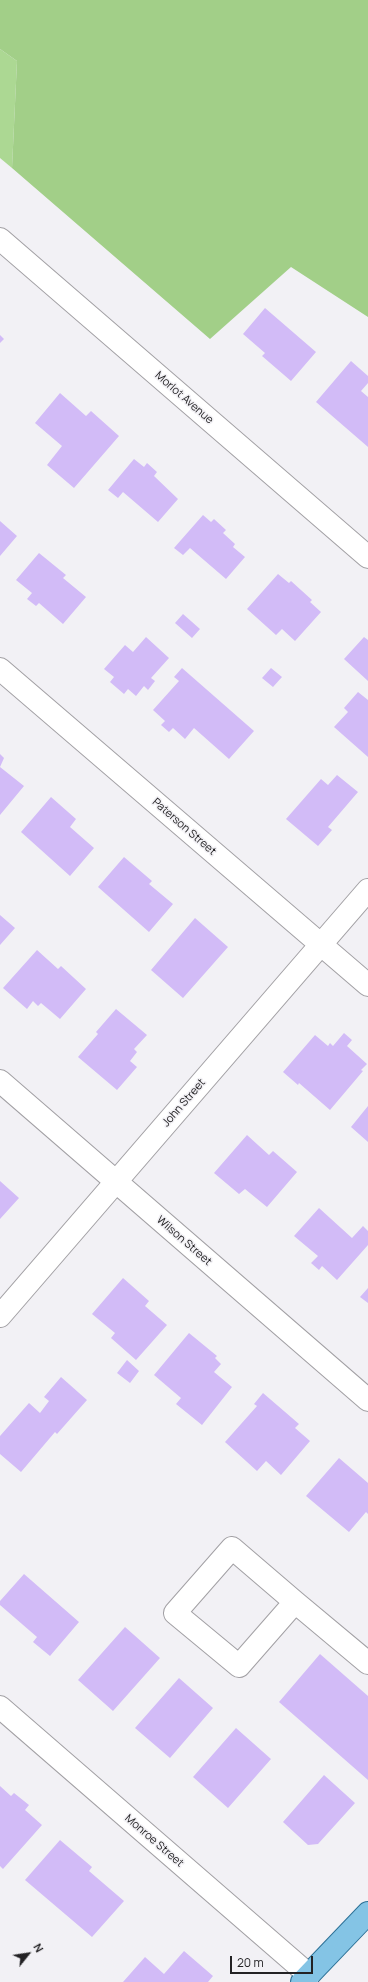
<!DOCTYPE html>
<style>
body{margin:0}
#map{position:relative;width:368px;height:1982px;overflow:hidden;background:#f2f1f5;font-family:Manrope,sans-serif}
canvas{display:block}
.north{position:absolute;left:8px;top:1934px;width:40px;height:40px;-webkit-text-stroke:3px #f2f1f5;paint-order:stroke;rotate:60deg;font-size:11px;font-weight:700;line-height:16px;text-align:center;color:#232224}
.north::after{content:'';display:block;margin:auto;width:14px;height:18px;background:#232224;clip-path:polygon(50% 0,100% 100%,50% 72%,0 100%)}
.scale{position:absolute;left:230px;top:1956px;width:83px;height:18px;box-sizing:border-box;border:2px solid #232224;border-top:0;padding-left:5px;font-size:12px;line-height:14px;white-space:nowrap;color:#232224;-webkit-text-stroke:3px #f2f1f5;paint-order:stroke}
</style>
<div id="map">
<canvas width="368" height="1982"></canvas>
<div class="north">N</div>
<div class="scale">20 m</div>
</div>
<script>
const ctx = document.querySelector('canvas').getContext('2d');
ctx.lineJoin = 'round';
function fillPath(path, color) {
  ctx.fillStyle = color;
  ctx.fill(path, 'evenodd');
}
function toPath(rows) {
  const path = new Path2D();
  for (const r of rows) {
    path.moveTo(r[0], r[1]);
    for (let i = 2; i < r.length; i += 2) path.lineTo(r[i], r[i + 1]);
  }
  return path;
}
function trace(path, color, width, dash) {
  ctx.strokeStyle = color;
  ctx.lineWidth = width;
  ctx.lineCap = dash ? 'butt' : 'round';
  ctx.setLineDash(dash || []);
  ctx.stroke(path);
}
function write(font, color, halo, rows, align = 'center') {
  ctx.font = font + ' Manrope,sans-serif';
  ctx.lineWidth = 3;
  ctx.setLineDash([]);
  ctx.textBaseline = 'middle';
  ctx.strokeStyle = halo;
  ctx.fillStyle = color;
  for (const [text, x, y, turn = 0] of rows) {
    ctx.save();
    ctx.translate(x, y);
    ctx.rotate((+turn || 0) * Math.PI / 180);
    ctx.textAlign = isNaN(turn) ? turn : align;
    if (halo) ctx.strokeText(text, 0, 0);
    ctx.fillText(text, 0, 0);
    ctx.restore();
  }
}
const green = toPath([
 [0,49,17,61,12,168,0,158]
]);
const forest = toPath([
 [0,0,368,0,368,317,291,267,210,339,12,168,17,61,0,49]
]);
const building = toPath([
 [265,308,316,352,291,381,262,356,265,353,243,334],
 [0,335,4,339,0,343],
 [351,361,368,376,368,383,361,391,368,397,368,447,316,402],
 [60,393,86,416,91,411,119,436,74,488,47,465,62,446,35,423],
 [134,459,144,467,147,463,157,472,154,476,178,499,158,522,123,492,118,498,108,490],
 [203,515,211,522,214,519,226,530,223,533,235,544,233,547,245,557,226,579,190,548,183,555,174,548],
 [0,521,17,536,0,556],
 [39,553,66,575,63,578,86,597,63,624,39,603,36,606,27,599,32,593,16,580],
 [278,574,289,583,291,581,312,600,310,602,321,612,295,641,282,629,276,635,247,609],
 [183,614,200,629,192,638,175,623],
 [146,637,169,658,151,678,155,681,148,690,144,686,136,696,128,689,124,694,110,682,114,677,104,669,125,645,133,652],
 [364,637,368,640,368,681,344,659],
 [182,668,254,731,229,759,194,728,185,739,173,728,169,732,161,725,165,721,153,710,179,681,174,677],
 [271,668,282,677,273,687,262,678],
 [358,692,368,700,368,757,334,727,348,712,344,708],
 [0,754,4,758,0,767,24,786,0,815],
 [337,775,358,792,328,827,332,830,318,846,286,819,321,779,328,785],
 [51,797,76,819,70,827,94,848,70,876,21,832],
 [124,857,152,881,149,884,173,904,149,932,98,887],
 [0,915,15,928,0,945],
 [195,918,228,947,183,998,151,970],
 [37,950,58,969,61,966,86,989,60,1019,41,1003,38,1006,33,1001,27,1009,3,988],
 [116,1009,147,1035,134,1049,137,1052,130,1061,137,1067,117,1090,78,1057,98,1034,96,1032],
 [344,1033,352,1040,347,1046,367,1064,361,1070,363,1071,330,1110,299,1083,298,1085,283,1072,315,1035,328,1046,330,1043,333,1046],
 [368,1106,368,1142,351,1127],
 [247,1135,269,1155,273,1151,297,1172,267,1207,245,1189,239,1194,214,1173],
 [0,1181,19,1198,0,1219],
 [319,1208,352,1238,363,1226,368,1231,368,1245,337,1280,322,1266,319,1270,311,1263,318,1256,294,1236],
 [123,1278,149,1301,145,1306,167,1325,136,1360,111,1338,115,1333,92,1314],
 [368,1288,368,1303,360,1297],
 [189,1333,217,1356,215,1358,221,1364,214,1372,232,1387,202,1425,176,1404,181,1398,154,1375],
 [127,1360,139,1371,130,1383,117,1373],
 [61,1377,87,1400,57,1434,55,1432,21,1472,0,1454,0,1436,29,1403,40,1413,49,1401,44,1397],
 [263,1393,299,1424,295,1428,310,1441,281,1475,266,1461,257,1471,225,1442,257,1406,254,1404],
 [339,1458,368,1483,368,1514,366,1512,349,1532,306,1496],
 [24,1574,79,1622,50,1656,33,1642,37,1637,0,1605,0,1601],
 [125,1627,160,1658,113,1711,78,1680],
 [320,1654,368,1696,368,1780,279,1702],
 [179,1678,213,1708,170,1758,135,1728],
 [236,1728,271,1759,228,1808,193,1777],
 [324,1775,355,1803,318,1844,308,1845,283,1822],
 [0,1786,11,1796,14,1793,29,1805,25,1810,42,1825,3,1869,0,1866],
 [60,1840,92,1867,89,1871,124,1901,92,1937,25,1880],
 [184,1951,213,1976,208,1982,123,1982,145,1957,164,1974]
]);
const minor = toPath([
 [0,239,368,557],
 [0,669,368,985],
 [0,1081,368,1400],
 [0,1316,368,890],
 [295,1602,239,1666,175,1613,232,1548,295,1602,368,1663],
 [0,1707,309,1975]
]);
const major = toPath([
 [302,1982,368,1913]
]);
const streetNames = [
 ["Morlot Avenue",184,398,41],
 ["Paterson Street",184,827,41],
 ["John Street",184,1103,-49],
 ["Wilson Street",184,1241,41],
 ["Monroe Street",154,1841,41]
];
fillPath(green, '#acd893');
fillPath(forest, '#a2cf88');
fillPath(building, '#d2bbf7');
trace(minor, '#a2a0a4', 24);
trace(major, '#2d7196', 24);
trace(minor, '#fff', 22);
trace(major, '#84c4e5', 22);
write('11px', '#232224', '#f2f1f5', streetNames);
</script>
